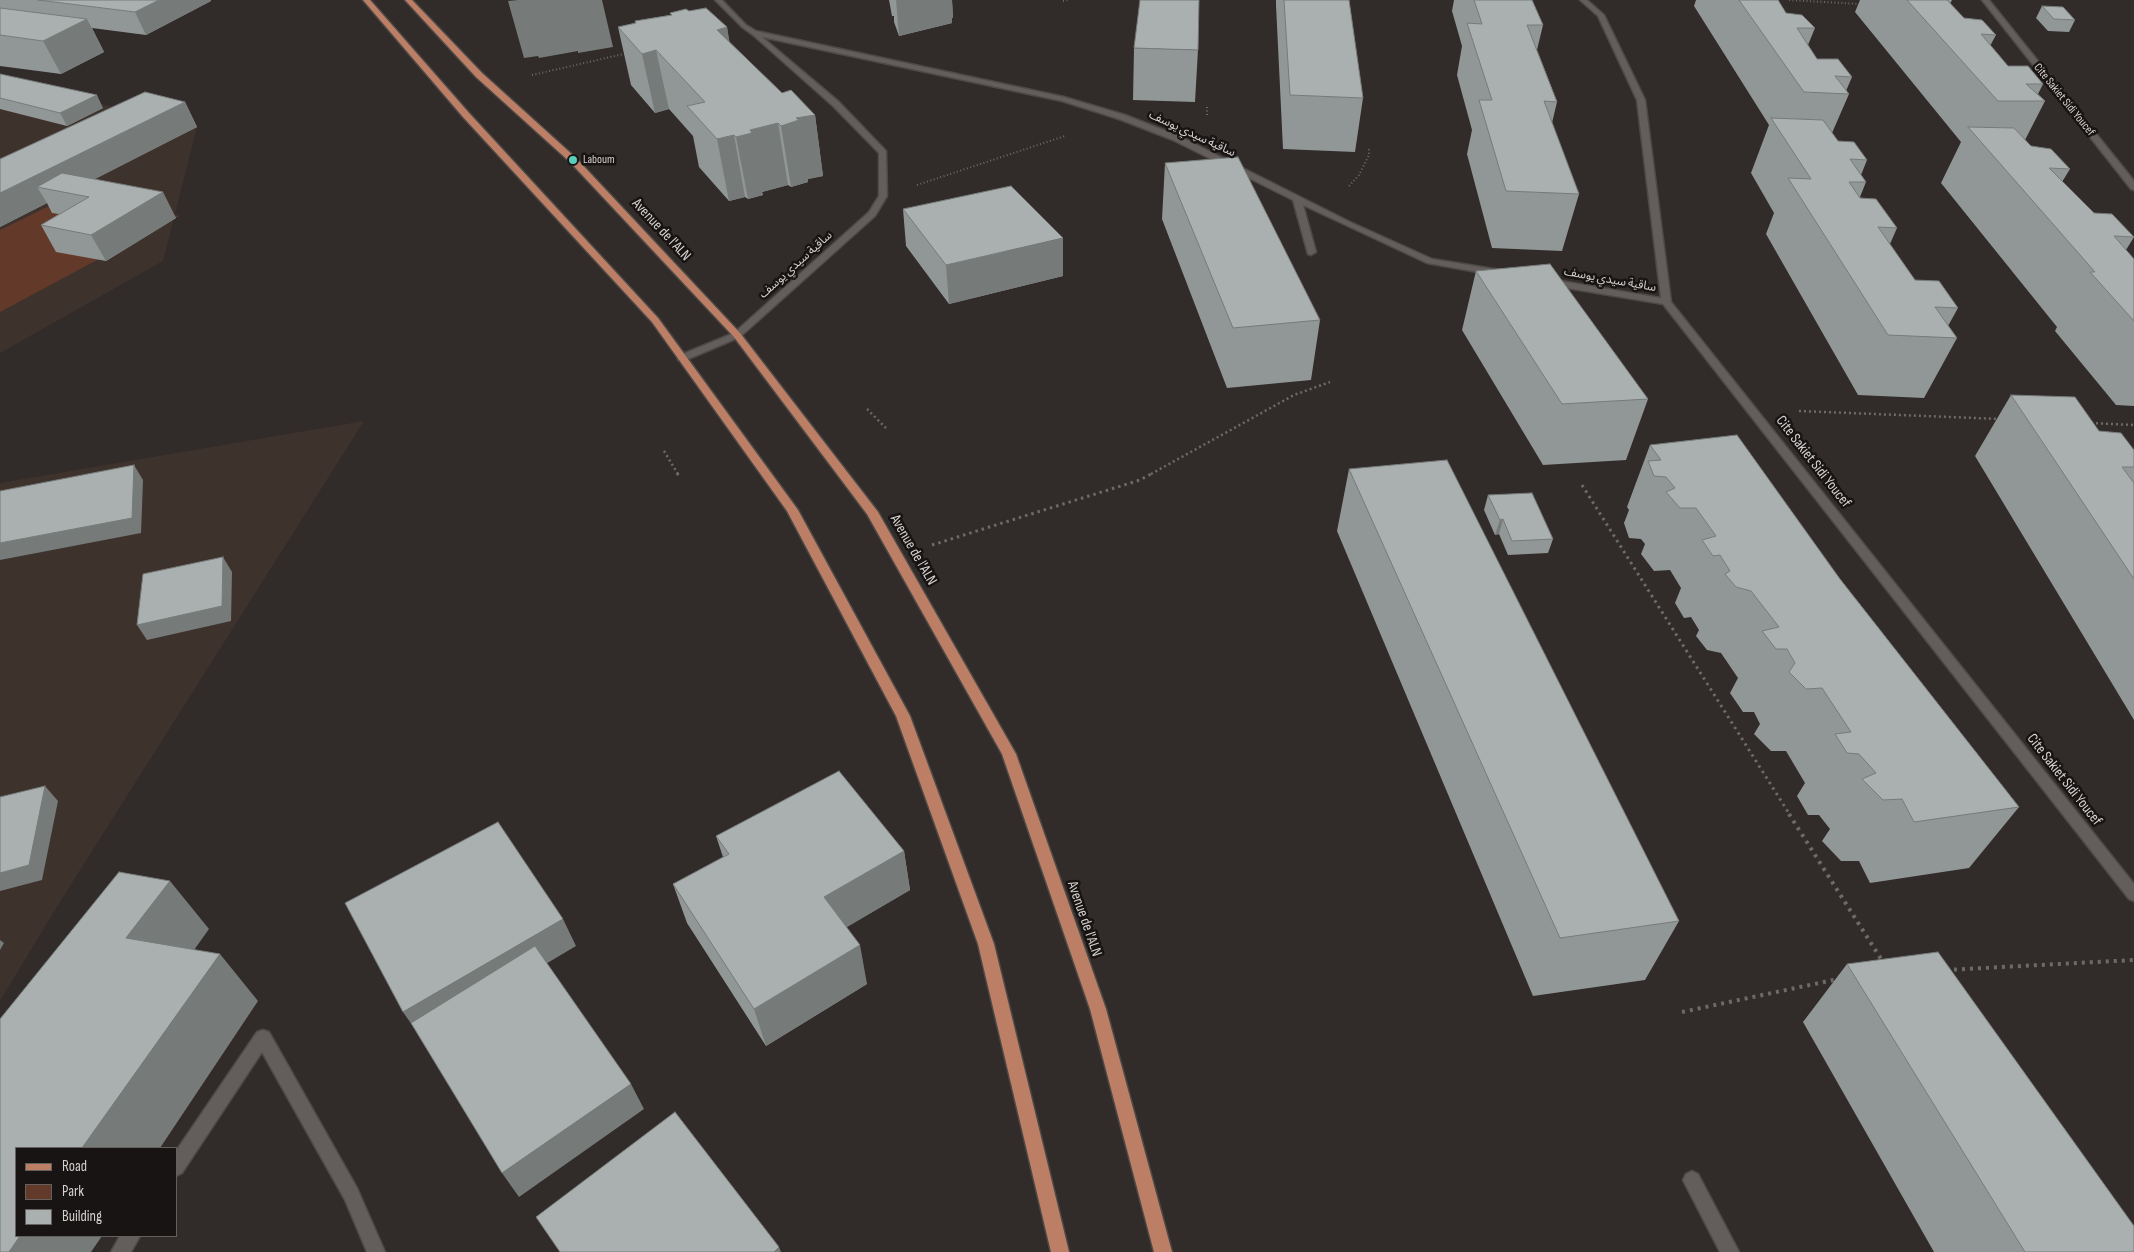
<!DOCTYPE html>
<meta charset="utf-8">
<style>
body{margin:0}
#map{position:relative;width:2134px;height:1252px;overflow:hidden;background:#312b29;font-family:"Sofia Sans Condensed",sans-serif}
canvas{display:block}
.legend{position:absolute;left:15px;top:1147px;width:162px;height:90px;box-sizing:border-box;background:#171413;border:1px solid #63605e;margin:0;padding:6px 9px;list-style:none;font-size:15px;color:#d4d1cf}
.legend li{display:flex;align-items:center;gap:10px;height:25px}
.legend b{width:25px;border:1px solid #63605e}
</style>
<div id="map">
<canvas width="2134" height="1252"></canvas>
<ul class="legend">
<li><b style="height:6px;background:#bc7f65"></b>Road</li>
<li><b style="height:14px;background:#633a29"></b>Park</li>
<li><b style="height:14px;background:#a9b0af"></b>Building</li>
</ul>
</div>
<script>
const ctx = document.querySelector('canvas').getContext('2d');
ctx.lineJoin = 'round';
function fillPath(path, color) {
  ctx.fillStyle = color;
  ctx.fill(path, 'evenodd');
}
function toPath(rows) {
  const path = new Path2D();
  for (const r of rows) {
    path.moveTo(r[0], r[1]);
    for (let i = 2; i < r.length; i += 2) path.lineTo(r[i], r[i + 1]);
  }
  return path;
}
function trace(path, color, width, dash) {
  ctx.strokeStyle = color;
  ctx.lineWidth = width;
  ctx.lineCap = dash ? 'butt' : 'round';
  ctx.setLineDash(dash || []);
  ctx.stroke(path);
}
function write(font, color, halo, rows, align = 'center') {
  ctx.font = font + ' "Sofia Sans Condensed","Noto Sans Arabic",sans-serif';
  ctx.lineWidth = 5;
  ctx.setLineDash([]);
  ctx.textBaseline = 'middle';
  ctx.strokeStyle = halo;
  ctx.fillStyle = color;
  for (const [text, x, y, turn = 0] of rows) {
    ctx.save();
    ctx.translate(x, y);
    ctx.rotate((+turn || 0) * Math.PI / 180);
    ctx.textAlign = isNaN(turn) ? turn : align;
    if (halo) ctx.strokeText(text, 0, 0);
    ctx.fillText(text, 0, 0);
    ctx.restore();
  }
}
const built = toPath([
 [0,82,27,86,197,127,163,261,0,353],
 [364,421,58,905,0,1001,0,483]
]);
const green = toPath([
 [76,193,179,216,0,312,0,230]
]);
const pathFar3 = toPath([
 [1789,0,1860,4],
 [1063,1,1068,0],
 [532,75,628,53],
 [1207,107,1207,116],
 [917,185,1065,136],
 [1349,186,1359,175,1369,155,1369,148]
]);
const pathFar2 = toPath([
 [867,409,886,428],
 [1799,411,2000,419],
 [2091,423,2134,425],
 [664,451,678,474],
 [1151,474,1294,395,1330,382]
]);
const pathFar1 = toPath([
 [677,473,679,476],
 [1582,485,1790,815],
 [932,545,1140,480,1153,473]
]);
const path = toPath([
 [1789,814,1883,962],
 [1946,970,2134,960],
 [1682,1012,1838,979]
]);
const street = toPath([
 [715,0,722,0,746,25,756,31,1064,97,1125,115,1179,136,1350,222,1432,259,1500,270,1505,273,1500,276,1427,263,1303,205,1316,252,1311,255,1308,254,1293,200,1173,140,1119,119,1062,101,762,37,839,102,886,151,887,196,875,216,740,337,686,360,678,360,678,356,734,333,869,212,879,196,879,153,833,106,753,35,742,27,715,0],
 [1580,0,1587,0,1604,15,1645,100,1671,302,2134,884,2134,901,2129,899,1663,304,1549,285,1544,282,1549,279,1661,298,1637,100,1598,16,1580,0],
 [1982,0,1989,0,2134,181,2134,190,2131,189,1982,0],
 [263,1030,269,1032,357,1188,385,1252,367,1252,345,1200,262,1052,182,1173,176,1176,176,1151,257,1032,263,1030],
 [1692,1171,1698,1174,1739,1252,1720,1252,1683,1180,1686,1174,1692,1171],
 [120,1236,140,1236,131,1252,111,1252,120,1236]
]);
const primary = toPath([
 [363,0,370,0,469,113,658,318,798,510,910,716,994,944,1069,1252,1051,1252,978,944,896,716,787,511,652,322,463,117,363,0],
 [405,0,412,0,482,73,576,158,740,333,878,512,1016,754,1106,1009,1172,1252,1154,1252,1090,1009,1002,754,867,514,734,337,570,162,476,77,405,0]
]);
const wall = toPath([
 [0,0,211,0,211,1,146,35,92,28,104,52,61,74,0,66],
 [889,0,952,0,953,18,952,18,952,23,899,36,894,22,894,16,892,16],
 [1276,0,1349,0,1363,98,1355,152,1283,149,1276,5],
 [1454,0,1532,0,1543,25,1537,50,1557,102,1552,123,1579,194,1562,251,1492,248,1467,154,1472,130,1457,75,1462,46,1452,11],
 [1696,0,1778,0,1786,13,1815,28,1808,45,1817,59,1852,77,1846,91,1849,94,1832,133,1838,141,1867,160,1861,175,1866,182,1860,197,1897,228,1890,244,1915,280,1958,308,1948,326,1957,338,1924,398,1858,395,1766,234,1774,213,1751,173,1769,125,1694,6],
 [1860,0,1952,0,1950,4,1964,18,1996,35,1990,46,2008,66,2043,84,2038,94,2045,101,2025,140,2031,146,2070,169,2062,182,2094,213,2134,237,2126,250,2134,259,2134,406,2116,405,2055,331,2057,327,1941,183,1961,142,1855,12],
 [2042,6,2075,20,2069,32,2048,31,2036,18],
 [689,11,727,27,729,42,782,93,815,115,823,176,808,179,808,182,791,187,788,185,762,192,763,195,748,199,745,197,729,201,699,167,693,136,669,109,655,113,631,85,618,27,635,23,635,21,671,15,670,13],
 [1134,48,1198,50,1195,102,1133,100],
 [0,74,103,108,67,126,0,109],
 [185,102,197,127,94,179,176,218,106,261,56,252,41,225,59,214,52,213,47,203,0,227,0,159],
 [1165,163,1320,320,1311,380,1227,388,1162,219],
 [903,209,1063,276,949,304,906,246],
 [1476,271,1648,399,1626,460,1543,465,1462,330],
 [2011,395,2099,431,2134,450,2134,720,1975,456],
 [1650,445,1840,579,2019,807,1969,868,1870,883,1859,861,1841,861,1822,841,1830,829,1819,815,1808,815,1797,796,1805,783,1786,751,1771,751,1754,734,1760,724,1754,712,1743,712,1730,693,1738,678,1721,653,1707,650,1696,636,1699,630,1691,617,1684,618,1675,603,1681,588,1670,570,1654,571,1641,554,1645,544,1641,539,1629,538,1624,523,1629,510,1627,507],
 [1349,469,1679,921,1645,980,1533,996,1337,531],
 [1488,495,1553,539,1548,553,1508,555,1499,534,1495,535,1484,510],
 [716,836,904,851,910,890,846,927,867,984,766,1046,687,923,673,884,723,857],
 [1847,964,2134,1252,1934,1252,1803,1022]
]);
const shadedWall = toPath([
 [159,0,211,0,211,1,146,35,135,12],
 [518,0,602,0,613,47,578,53,578,51,539,58,538,56,524,58,508,1],
 [896,0,952,0,953,18,952,18,952,23,899,36],
 [87,19,104,52,61,74,43,41],
 [727,27,737,85,717,30],
 [656,50,669,109,655,113,642,54],
 [97,95,103,108,67,126,60,113],
 [185,102,197,127,68,193,37,187,47,203,0,227,0,193],
 [815,115,823,176,808,179,808,182,791,187,781,126,796,118],
 [778,123,788,185,762,192,763,195,748,199,736,137,750,130],
 [734,135,745,197,729,201,717,139],
 [163,192,176,218,106,261,91,235],
 [1063,238,1063,276,949,304,946,265],
 [134,465,143,480,141,533,0,560,0,543],
 [1503,519,1499,534,1495,535,1500,520],
 [223,557,232,572,231,621,147,640,137,625],
 [45,786,58,801,42,880,0,891,0,873],
 [904,851,910,890,832,936,824,897],
 [170,881,209,929,169,985,126,938],
 [563,919,576,946,421,1038,403,1012],
 [0,940,4,943,0,950],
 [860,945,867,984,766,1046,754,1009],
 [220,954,258,1001,160,1148,82,1148],
 [631,1084,644,1109,519,1197,502,1173],
 [20,1236,102,1236,91,1252,9,1252],
 [779,1247,781,1252,774,1252]
]);
const building = toPath([
 [38,0,159,0,135,12,38,0],
 [1140,0,1199,0,1198,50,1134,48,1140,0],
 [1284,0,1349,0,1363,98,1290,95,1284,0],
 [1474,0,1532,0,1543,25,1527,25,1557,102,1544,101,1579,194,1506,191,1479,100,1492,100,1467,23,1482,24,1474,0],
 [1739,0,1778,0,1786,13,1802,15,1815,28,1797,28,1817,59,1838,59,1852,77,1835,76,1849,94,1804,92,1739,0],
 [1907,0,1947,0,1964,18,1982,20,1996,35,1981,34,2008,66,2028,66,2043,84,2026,84,2045,101,1998,101,1907,0],
 [2042,6,2063,7,2075,20,2054,19,2042,6],
 [0,8,87,19,43,41,0,35,0,8],
 [706,8,727,27,717,30,782,93,791,90,815,115,796,118,799,120,781,126,778,123,750,130,752,133,736,137,734,135,717,139,687,106,705,102,656,50,642,54,618,27,636,23,635,21,672,15,670,13,686,9,689,11,706,8],
 [0,74,97,95,60,113,0,98,0,74],
 [145,92,185,102,0,193,0,159,145,92],
 [1771,118,1823,120,1838,141,1854,142,1867,160,1850,159,1866,182,1849,182,1860,198,1876,199,1897,228,1878,227,1915,280,1939,281,1958,308,1935,307,1957,338,1888,335,1788,178,1811,179,1771,118],
 [1968,127,2014,128,2031,146,2051,149,2070,169,2049,168,2094,213,2112,214,2134,237,2114,236,2134,259,2134,321,2090,272,2095,272,1968,127],
 [1238,157,1320,320,1233,328,1165,163,1238,157],
 [62,173,163,192,91,235,41,225,89,197,37,187,62,173],
 [1011,186,1063,238,946,265,903,209,1011,186],
 [1550,264,1648,399,1562,404,1476,271,1550,264],
 [2011,395,2075,397,2099,431,2121,433,2134,450,2134,467,2122,467,2134,483,2134,579,2011,395],
 [1737,435,1840,579,2019,807,1914,822,1902,799,1883,800,1862,779,1876,773,1859,754,1847,753,1835,734,1851,732,1822,688,1806,689,1789,672,1795,663,1787,649,1776,649,1762,631,1779,627,1751,591,1736,587,1725,574,1730,571,1720,555,1713,556,1702,540,1716,536,1696,508,1680,508,1666,492,1675,488,1666,477,1654,476,1648,461,1661,460,1650,445,1737,435],
 [1447,460,1679,921,1560,938,1349,469,1447,460],
 [134,465,132,518,0,543,0,491,134,465],
 [1532,493,1553,539,1512,541,1503,519,1500,520,1488,495,1532,493],
 [223,557,222,606,137,625,143,574,223,557],
 [839,771,904,851,824,897,860,945,754,1009,673,884,729,854,716,836,839,771],
 [45,786,29,865,0,873,0,797,45,786],
 [498,822,563,919,403,1012,345,903,498,822],
 [119,872,170,881,126,938,220,954,82,1148,16,1148,16,1236,20,1236,9,1252,0,1252,0,1019,119,872],
 [535,946,631,1084,502,1173,411,1023,535,946],
 [1938,952,2134,1226,2134,1252,2025,1252,1847,964,1938,952],
 [675,1112,779,1247,774,1252,560,1252,536,1217,675,1112]
]);
const markers = [
 [573,160,5,"#5acebc"]
];
const farStreetnames = [
 ["Cite Sakiet Sidi Youcef",2064,100,51],
 ["ساقية سيدي يوسف",1192,134,25],
 ["ساقية سيدي يوسف",796,265,-42],
 ["ساقية سيدي يوسف",1610,280,10]
];
const farPoinames = [
 ["Laboum",583,160]
];
const streetNames = [
 ["Avenue de l'ALN",661,230,47],
 ["Cite Sakiet Sidi Youcef",1813,462,52],
 ["Avenue de l'ALN",913,550,60],
 ["Cite Sakiet Sidi Youcef",2064,780,52],
 ["Avenue de l'ALN",1084,919,71]
];
fillPath(built, '#3e322d');
fillPath(green, '#633a29');
trace(street, '#4d4947', 3);
trace(primary, '#4d4947', 3);
trace(pathFar3, '#6f6a68', 2, [1, 2.5]);
trace(pathFar2, '#6f6a68', 2.5, [2, 3]);
trace(pathFar1, '#6f6a68', 3, [2.5, 4]);
trace(path, '#6f6a68', 4, [3, 5]);
fillPath(street, '#635d5b');
fillPath(primary, '#bc7f65');
fillPath(wall, '#919796');
fillPath(shadedWall, '#767b7a');
fillPath(building, '#a9b0af');
trace(building, '#767b7a', 1);
for (const [x, y, r, color] of markers) {
  const dot = new Path2D();
  dot.arc(x, y, r, 0, 2 * Math.PI);
  ctx.fillStyle = color;
  ctx.fill(dot);
  trace(dot, '#171413', 2);
}
write('12px', '#d4d1cf', '#171413', farStreetnames);
write('12px', '#d4d1cf', '#171413', farPoinames, 'left');
write('15px', '#d4d1cf', '#171413', streetNames);
</script>
